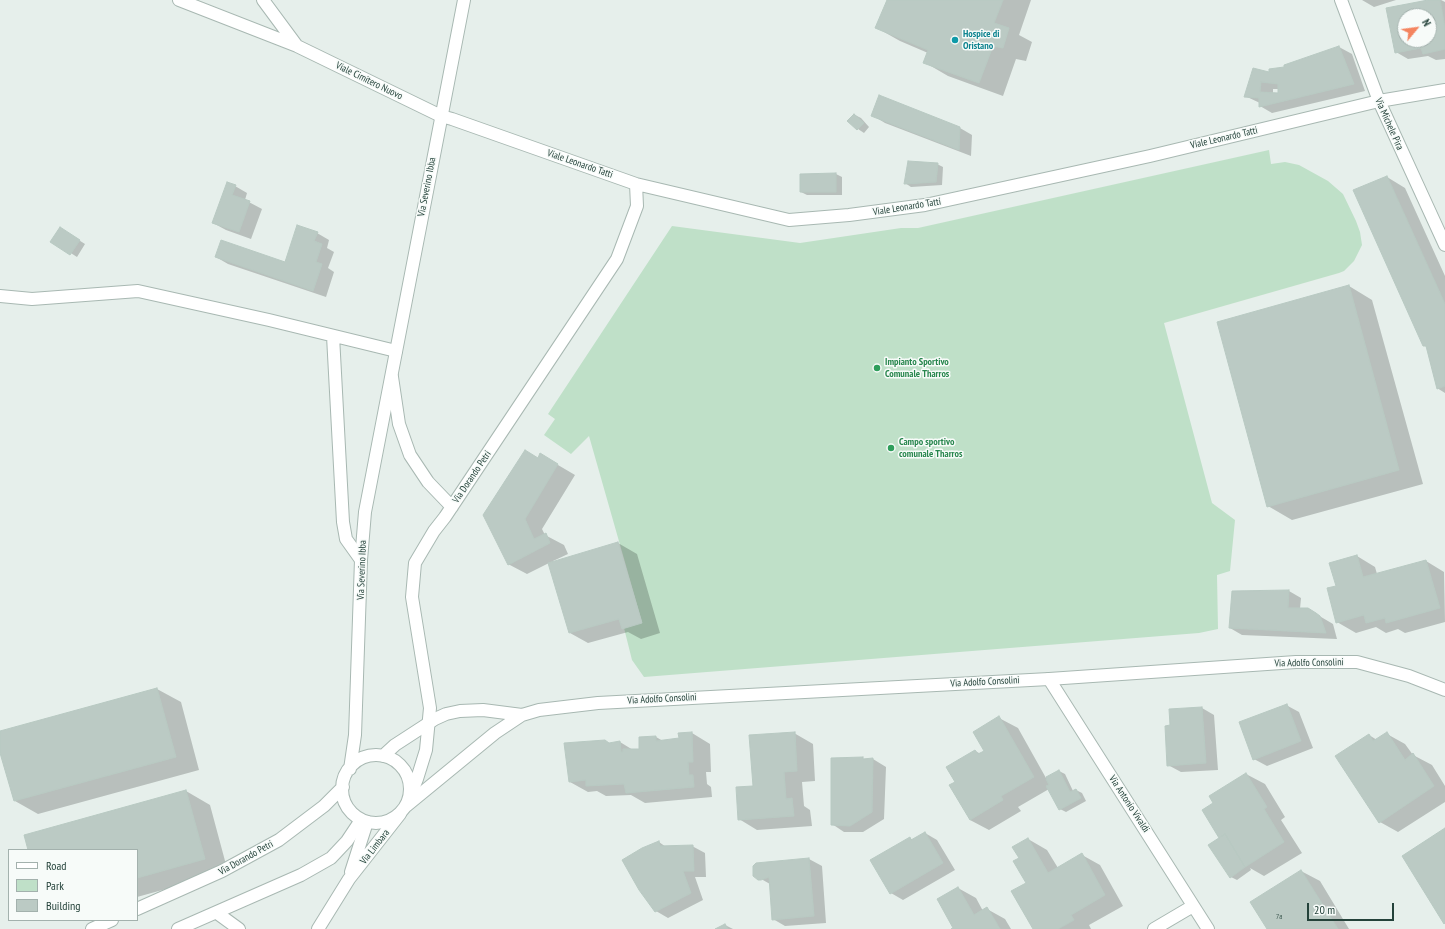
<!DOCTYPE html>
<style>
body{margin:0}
#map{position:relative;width:1445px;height:929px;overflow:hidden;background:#e6efeb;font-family:"PT Sans Narrow",sans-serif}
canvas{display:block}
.legend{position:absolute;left:8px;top:849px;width:130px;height:72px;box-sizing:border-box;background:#f7fbf9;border:1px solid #a3b1ad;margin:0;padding:5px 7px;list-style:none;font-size:12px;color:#24423a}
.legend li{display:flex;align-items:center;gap:8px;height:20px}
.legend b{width:20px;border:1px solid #a3b1ad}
.north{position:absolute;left:1397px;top:8px;width:40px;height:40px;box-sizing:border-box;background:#f7fbf9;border:1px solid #a3b1ad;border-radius:50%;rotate:61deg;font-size:11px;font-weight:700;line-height:16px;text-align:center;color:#24423a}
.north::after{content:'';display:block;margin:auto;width:14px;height:18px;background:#f4845f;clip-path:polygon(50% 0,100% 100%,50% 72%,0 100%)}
.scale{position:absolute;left:1307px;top:903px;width:87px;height:18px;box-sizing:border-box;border:2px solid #24423a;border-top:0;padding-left:5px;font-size:12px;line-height:14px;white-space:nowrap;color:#24423a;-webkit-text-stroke:3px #f7fbf9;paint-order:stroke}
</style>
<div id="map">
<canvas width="1445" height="929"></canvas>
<ul class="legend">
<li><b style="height:5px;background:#fff"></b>Road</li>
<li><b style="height:11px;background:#bfe0c8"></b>Park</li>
<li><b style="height:11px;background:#bbcac4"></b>Building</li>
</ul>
<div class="north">N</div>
<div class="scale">20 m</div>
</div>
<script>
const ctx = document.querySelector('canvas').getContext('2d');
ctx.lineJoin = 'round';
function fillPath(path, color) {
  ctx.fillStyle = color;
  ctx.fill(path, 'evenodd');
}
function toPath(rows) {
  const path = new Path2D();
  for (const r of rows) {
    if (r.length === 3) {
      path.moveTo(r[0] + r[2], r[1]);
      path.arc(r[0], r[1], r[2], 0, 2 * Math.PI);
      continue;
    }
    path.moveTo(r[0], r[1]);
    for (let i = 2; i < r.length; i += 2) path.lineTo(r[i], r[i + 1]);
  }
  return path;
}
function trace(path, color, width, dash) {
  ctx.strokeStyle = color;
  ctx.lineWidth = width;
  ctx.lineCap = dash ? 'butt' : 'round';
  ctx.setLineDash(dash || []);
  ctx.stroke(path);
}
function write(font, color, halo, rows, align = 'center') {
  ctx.font = font + ' "PT Sans Narrow",sans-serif';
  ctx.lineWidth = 3;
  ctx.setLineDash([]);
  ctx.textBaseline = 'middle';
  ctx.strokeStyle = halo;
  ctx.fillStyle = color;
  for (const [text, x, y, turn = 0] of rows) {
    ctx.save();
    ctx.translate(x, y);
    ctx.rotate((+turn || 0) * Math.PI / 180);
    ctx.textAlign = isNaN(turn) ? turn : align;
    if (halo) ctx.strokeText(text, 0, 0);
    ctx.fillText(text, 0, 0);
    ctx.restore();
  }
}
const green = toPath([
 [1269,150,1271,164,1285,162,1299,165,1328,181,1343,194,1356,221,1360,232,1362,245,1354,261,1344,271,1339,273,1164,323,1212,503,1235,520,1230,571,1217,575,1218,629,1199,633,644,677,632,660,624,628,642,622,589,436,571,454,544,435,555,419,548,414,672,226,800,243,901,228,918,228]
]);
const shadow = toPath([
 [888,0,1031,0,1019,35,1032,42,1026,61,1016,59,1003,96,948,76,924,62,928,53,900,41,877,28],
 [1362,0,1396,0,1374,7],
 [1434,0,1441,0,1445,2,1445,59,1436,60,1428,56,1408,59,1396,52,1387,9],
 [1405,16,1429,16,1429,40,1405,40],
 [1339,47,1352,54,1365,91,1272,113,1260,106,1260,103,1245,96,1270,73],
 [1273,89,1279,89,1279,94,1273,94],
 [855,115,861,118,869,127,864,133,858,129],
 [872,115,960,128,972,135,971,156,885,123],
 [937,164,943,167,942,185,911,187,905,183],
 [836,174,842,177,842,195,807,195,801,192],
 [1387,177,1405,188,1445,276,1445,393,1437,388,1427,347,1424,345],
 [235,186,247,193,245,200,262,209,251,239,226,230,213,223],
 [66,232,85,244,77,257,52,241],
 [317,233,329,240,327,248,334,252,328,268,334,272,326,297,228,264,216,257,285,263],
 [1349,286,1372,300,1423,484,1292,520,1268,506],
 [541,455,575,475,542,529,545,535,564,545,568,554,553,561,554,562,618,543,637,554,660,633,641,639,628,632,588,643,570,633,549,563,527,574,508,564,538,459],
 [1357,556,1375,567,1377,574,1426,561,1444,572,1445,622,1405,633,1398,629,1386,633,1376,627,1356,633,1337,622,1337,586],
 [1289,591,1301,598,1300,609,1316,614,1333,624,1337,639,1242,635,1230,628],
 [157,689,181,702,199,770,38,814,15,801,0,749,0,732],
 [1286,705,1299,712,1313,748,1267,766,1254,759],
 [1202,708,1214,715,1218,770,1181,772,1168,765,1171,726],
 [999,718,1018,728,1046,778,1059,771,1065,774,1073,791,1076,790,1082,793,1086,801,1066,812,1060,809,1049,789,1018,807,1021,811,989,830,970,820,957,782,975,751,981,754,986,751],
 [692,733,710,744,711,772,706,772,707,784,711,787,712,797,645,803,631,795,606,796,597,791,588,792,570,782,609,744,620,742,633,750,640,750,656,737,663,741,680,739],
 [794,733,813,744,815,781,802,782,804,806,810,810,812,826,757,830,739,819],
 [1387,734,1405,744,1413,755,1432,765,1445,786,1445,802,1398,832,1380,822,1369,735,1377,740],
 [862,758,866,760,873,759,886,767,884,819,863,832,844,832,832,824],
 [1246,774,1265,784,1285,817,1281,820,1302,853,1264,876,1250,868,1251,870,1237,880,1231,877,1221,838,1215,803],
 [186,791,210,805,228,872,137,897,137,850,29,850],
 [925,833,937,840,955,870,903,900,891,893,910,838,913,840],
 [1028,839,1047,850,1058,868,1082,855,1100,865,1123,906,1089,925,1091,929,1035,929,1027,883,1020,858],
 [659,842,666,847,692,846,705,853,706,877,695,877,703,900,668,918,656,911],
 [809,859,822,866,826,923,785,926,773,919,770,884,754,875,757,864],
 [1301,871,1320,881,1349,929,1268,929],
 [958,888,976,898,983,911,987,909,1005,919,1011,929,953,929],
 [725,925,733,929,717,929]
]);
const building = toPath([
 [887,0,1003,0,994,23,1009,28,1003,48,993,46,979,83,923,63,928,50,875,28,887,0],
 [1428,0,1440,0,1445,28,1445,49,1423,54,1421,48,1395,53,1386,8,1428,0],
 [1405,16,1429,16,1429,40,1405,40,1405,16],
 [1339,46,1354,84,1259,107,1259,98,1244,97,1253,68,1269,72,1269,69,1284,67,1284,65,1339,46],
 [1261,82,1278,84,1278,93,1260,92,1261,82],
 [879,95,960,127,959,150,871,116,879,95],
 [854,114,864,123,857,130,847,121,854,114],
 [908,161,938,163,936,182,904,184,908,161],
 [836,173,836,192,800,192,800,174,836,173],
 [1387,176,1445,304,1445,386,1437,389,1426,346,1423,346,1353,190,1387,176],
 [227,182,236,185,232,195,250,201,239,232,212,223,227,182],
 [297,225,318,232,314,241,322,244,316,262,322,264,313,291,215,257,221,240,285,262,297,225],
 [60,227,80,240,70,255,50,242,60,227],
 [1349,285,1399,470,1267,507,1217,322,1349,285],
 [525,450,538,458,540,453,558,464,525,519,534,539,546,533,550,543,508,565,483,515,525,450],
 [618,542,642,623,622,629,619,619,569,633,548,563,618,542],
 [1357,555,1363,577,1426,560,1440,608,1386,623,1385,618,1366,623,1364,615,1336,623,1327,588,1336,586,1329,563,1357,555],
 [1289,590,1288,608,1308,608,1316,613,1320,616,1326,633,1229,628,1232,591,1289,590],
 [157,688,176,757,14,801,0,753,0,731,157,688],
 [1287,704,1301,741,1253,760,1239,722,1287,704],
 [1202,707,1206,763,1167,766,1165,726,1170,725,1169,709,1202,707],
 [999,716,1034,777,1001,796,1003,800,970,820,949,785,955,782,946,767,975,750,978,754,984,751,973,732,999,716],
 [692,732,693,762,688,762,689,775,693,775,694,787,626,793,624,784,586,786,586,780,569,782,564,743,605,740,609,743,620,741,621,752,623,752,623,749,639,749,639,737,656,736,656,741,679,738,678,733,692,732],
 [795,732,797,771,784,772,786,799,792,798,794,816,738,820,736,787,753,786,749,735,795,732],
 [1387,732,1405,760,1413,753,1434,786,1379,823,1335,756,1369,734,1373,741,1387,732],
 [863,757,863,759,873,758,872,812,850,826,831,825,831,758,863,757],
 [1059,770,1070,792,1076,789,1081,798,1059,810,1046,786,1049,785,1046,779,1047,778,1046,777,1059,770],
 [1246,773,1267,807,1264,809,1284,842,1245,867,1225,834,1219,838,1202,810,1213,803,1209,796,1246,773],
 [186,790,205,859,137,878,137,850,28,850,24,835,186,790],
 [1445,828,1445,923,1444,924,1402,856,1445,828],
 [925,832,943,863,890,894,870,860,910,837,911,840,925,832],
 [1225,834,1245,867,1230,878,1208,845,1225,834],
 [1028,838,1048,873,1082,853,1105,895,1071,915,1074,920,1058,929,1033,929,1011,891,1026,883,1013,861,1019,858,1012,847,1028,838],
 [659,841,660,846,693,845,694,871,683,871,691,893,655,912,639,890,622,860,642,848,659,841],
 [809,858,814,916,772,920,769,877,761,880,758,880,753,876,753,866,756,863,809,858],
 [1301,870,1338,929,1267,929,1250,902,1301,870],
 [958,887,974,915,987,907,1000,929,951,929,953,928,937,899,958,887],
 [725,924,728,929,715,929,725,924]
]);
const minor = toPath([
 [179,0,297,46,441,116,452,119,636,184,789,220,849,215,925,205,1150,156,1379,101,1445,90],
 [263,0,297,46],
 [0,296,32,299,138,291,269,320,396,351],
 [333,336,343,522,346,539,361,560],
 [392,377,399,424,410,455,428,482,452,507],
 [1049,679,1208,929],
 [410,796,417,779,426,750,430,708,412,597,415,563,434,531,445,517,617,259,637,206,636,184],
 [351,872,367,822],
 [217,913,239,929],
 [318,929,349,879,400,814],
 [1154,929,1193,906]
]);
const tertiary = toPath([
 [1341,0,1379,101,1445,245],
 [376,789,34],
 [383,756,395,745,435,719,446,714,460,711,483,710,522,715],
 [350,769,355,735,361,560,365,512,464,0],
 [406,806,495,733,522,715,539,710,598,703,1049,679,1296,662,1357,662,1409,676,1445,690],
 [137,909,222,871,279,840,324,806,343,787],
 [92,929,112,920],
 [178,929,301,875,331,858,347,841,361,820]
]);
const markers = [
 [955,40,4,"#0f9aa8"],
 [877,368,4,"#2e9e5b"],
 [891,448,4,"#2e9e5b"]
];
const numberNames = [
 ["7a",1279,917]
];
const cultureNames = [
 ["Hospice di",963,34],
 ["Oristano",963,46]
];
const streetNames = [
 ["Viale Cimitero Nuovo",369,81,26],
 ["Via Michele Pira",1389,124,66],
 ["Viale Leonardo Tatti",1224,138,-13],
 ["Viale Leonardo Tatti",580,164,19],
 ["Via Severino Ibba",427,187,-79],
 ["Viale Leonardo Tatti",907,207,-9],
 ["Via Dorando Petri",472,477,-56],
 ["Via Severino Ibba",362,570,-88],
 ["Via Adolfo Consolini",1309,663,-1],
 ["Via Adolfo Consolini",985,682,-3],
 ["Via Adolfo Consolini",662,699,-3],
 ["Via Antonio Vivaldi",1129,804,57],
 ["Via Limbara",375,847,-52],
 ["Via Dorando Petri",246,858,-29]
];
const leisureNames = [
 ["Impianto Sportivo",885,362],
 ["Comunale Tharros",885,374],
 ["Campo sportivo",899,442],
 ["comunale Tharros",899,454]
];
fillPath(green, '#bfe0c8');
fillPath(shadow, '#0003');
fillPath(building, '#bbcac4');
trace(building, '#b8c9c2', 1);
trace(minor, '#a8b8b2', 14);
trace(tertiary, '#a8b8b2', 14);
trace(minor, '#fff', 12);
trace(tertiary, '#fff', 12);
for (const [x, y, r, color] of markers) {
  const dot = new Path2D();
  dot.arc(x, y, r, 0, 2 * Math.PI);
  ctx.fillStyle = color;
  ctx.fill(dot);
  trace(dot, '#f7fbf9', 1.5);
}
write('8px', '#4a645c', null, numberNames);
write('bold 10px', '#0d838f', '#f7fbf9', cultureNames, 'left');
write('10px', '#24423a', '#f7fbf9', streetNames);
write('bold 10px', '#27864d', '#f7fbf9', leisureNames, 'left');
</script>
